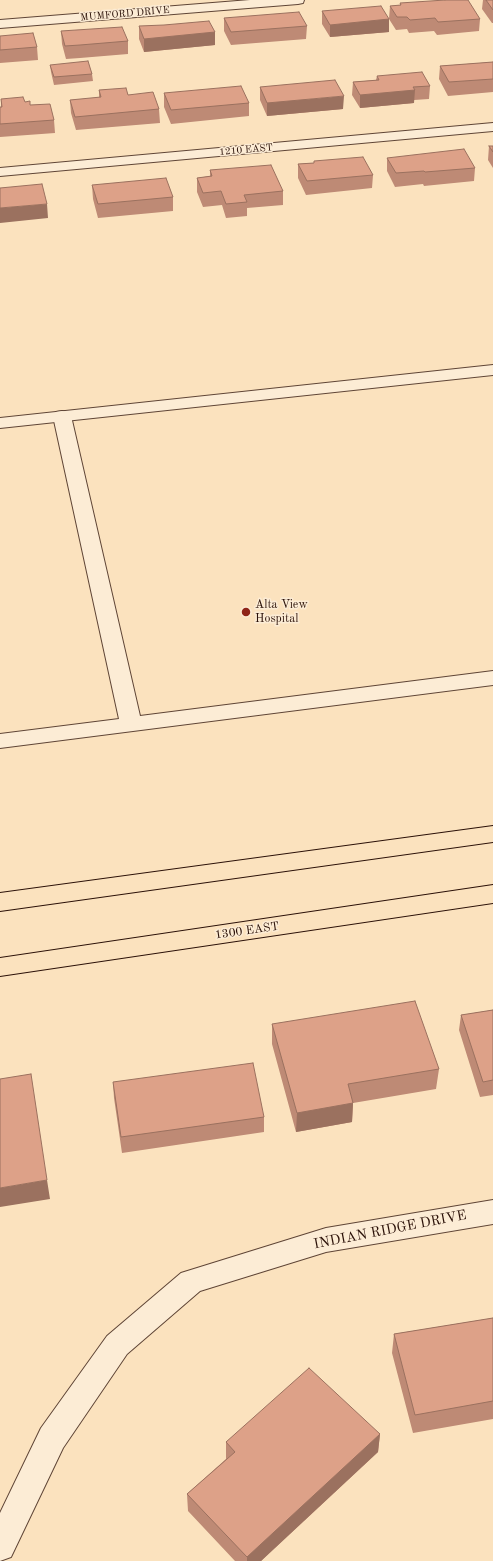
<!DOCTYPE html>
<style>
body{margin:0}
canvas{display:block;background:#fbe2be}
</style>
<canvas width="493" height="1561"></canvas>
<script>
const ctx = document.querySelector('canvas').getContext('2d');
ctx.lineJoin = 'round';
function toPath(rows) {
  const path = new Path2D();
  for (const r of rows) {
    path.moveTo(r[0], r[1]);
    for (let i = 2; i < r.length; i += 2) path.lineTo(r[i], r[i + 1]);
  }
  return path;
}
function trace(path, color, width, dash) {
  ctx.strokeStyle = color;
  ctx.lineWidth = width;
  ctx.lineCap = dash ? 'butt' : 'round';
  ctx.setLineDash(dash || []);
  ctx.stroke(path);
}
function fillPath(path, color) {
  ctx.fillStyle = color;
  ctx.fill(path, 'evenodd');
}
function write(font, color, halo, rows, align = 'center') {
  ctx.font = font + ' "Old Standard TT",serif';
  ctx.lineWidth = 3;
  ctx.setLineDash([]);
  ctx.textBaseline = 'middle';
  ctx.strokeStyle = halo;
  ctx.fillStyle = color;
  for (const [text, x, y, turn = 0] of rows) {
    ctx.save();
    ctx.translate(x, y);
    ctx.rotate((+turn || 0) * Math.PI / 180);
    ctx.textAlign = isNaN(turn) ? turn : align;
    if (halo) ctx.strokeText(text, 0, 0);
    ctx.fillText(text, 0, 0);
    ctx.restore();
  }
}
const lane = toPath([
 [62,411,68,412,71,416,140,716,493,671,493,685,0,748,0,734,119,719,53,416,56,412,62,411]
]);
const street = toPath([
 [250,0,304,0,303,3,298,4,0,28,0,20,250,0],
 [493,123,493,131,0,176,0,168,493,123],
 [493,365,493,375,0,428,0,418,493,365],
 [493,1200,493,1224,326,1252,200,1291,127,1354,63,1448,11,1557,0,1561,0,1513,41,1428,107,1336,181,1273,326,1228,493,1200]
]);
const primary = toPath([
 [493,826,493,842,0,911,0,893,493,826],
 [493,885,493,903,0,976,0,958,493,885]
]);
const wall = toPath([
 [483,0,493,0,493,23,492,23,482,9],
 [400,3,480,19,479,31,437,35,434,31,409,33,407,29,396,30,389,19,390,6,400,5],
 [322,11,389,19,389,32,330,37,322,24],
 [224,18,307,26,306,39,231,45,224,31],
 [139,26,215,32,215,45,144,52,139,39],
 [61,31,128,41,128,54,80,58,66,59,62,44],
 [0,36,37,47,38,60,0,63],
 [493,62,493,92,448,96,439,79,440,66],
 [50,65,92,74,93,81,54,85,51,72],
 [377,76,430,86,429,99,414,100,414,103,360,108,352,95,353,82,376,80],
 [260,87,343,109,267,116,260,100],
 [99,90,128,95,159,109,160,123,76,130,71,113,70,100,99,98],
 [164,93,249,103,249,116,171,124,164,107],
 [1,99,25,102,54,120,55,133,0,137,0,107,1,107],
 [489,146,493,146,493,168,488,160],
 [387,158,475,168,474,181,424,186,423,184,395,187,387,171],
 [314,161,373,175,372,188,306,195,298,178,298,164,314,163],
 [210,170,283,191,283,205,247,208,247,216,226,218,222,205,203,207,197,192,197,178,210,176],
 [92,185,173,197,173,211,98,218,93,199],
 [493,1010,493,1095,480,1097,459,1030,461,1015],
 [272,1024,439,1069,436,1089,353,1103,352,1122,296,1132,272,1044],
 [113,1082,264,1117,264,1132,122,1153,114,1098],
 [493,1318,493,1419,413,1433,392,1353,394,1334],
 [380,1434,378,1452,261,1561,235,1561,188,1511,187,1494,226,1459,226,1442]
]);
const shadedWall = toPath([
 [389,19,389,32,330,37,330,25],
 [215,32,215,45,144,52,144,39],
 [415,90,414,103,360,108,360,95],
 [344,96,343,109,267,116,267,103],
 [47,204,48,218,0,223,0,208],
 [353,1103,352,1122,296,1132,297,1113],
 [47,1180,50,1199,0,1207,0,1188],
 [380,1434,378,1452,261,1561,247,1561,247,1557]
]);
const building = toPath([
 [445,0,468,0,480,19,438,22,435,18,410,20,407,17,397,17,390,6,401,5,400,3,445,0],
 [486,0,493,0,493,10,486,0],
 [381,6,389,19,330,25,322,11,381,6],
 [299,12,307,26,231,32,224,18,299,12],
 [209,21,215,32,144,39,139,26,164,25,209,21],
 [122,27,128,41,80,45,65,46,61,31,122,27],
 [33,33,37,47,0,50,0,36,33,33],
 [88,61,92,74,54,77,50,65,88,61],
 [493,62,493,79,449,82,440,66,493,62],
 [422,72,430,86,413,87,415,90,360,95,353,82,379,80,377,76,422,72],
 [335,80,344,96,267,103,260,87,335,80],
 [241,86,249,103,171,110,164,93,241,86],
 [126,88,128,95,153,92,159,109,75,117,70,100,101,97,99,90,126,88],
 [23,97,25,102,30,101,30,105,50,104,54,120,0,124,0,107,2,107,1,99,23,97],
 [489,146,493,146,493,152,489,146],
 [464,149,475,168,425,172,424,171,396,173,387,158,464,149],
 [363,157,373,175,307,181,298,164,314,163,314,161,363,157],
 [271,165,283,191,244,195,247,202,226,204,221,191,203,193,197,178,212,176,210,170,271,165],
 [166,178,173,197,98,204,92,185,166,178],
 [42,184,47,204,0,208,0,188,42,184],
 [415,1001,439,1069,348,1084,353,1103,297,1113,272,1024,415,1001],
 [493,1010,493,1080,483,1082,461,1015,493,1010],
 [253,1063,264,1117,121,1137,113,1082,253,1063],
 [31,1074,47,1180,0,1188,0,1079,31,1074],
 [493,1318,493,1401,415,1415,394,1334,493,1318],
 [309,1368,380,1434,247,1557,187,1494,235,1452,226,1442,309,1368]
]);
const markers = [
 [246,612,5,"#8f2418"]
];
const farStreetnames = [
 ["MUMFORD DRIVE",125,14,-5],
 ["1210 EAST",246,150,-5]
];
const poiNames = [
 ["Alta View",255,605],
 ["Hospital",255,619]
];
const streetNames = [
 ["1300 EAST",247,931,-8]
];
const nearStreetnames = [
 ["INDIAN RIDGE DRIVE",390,1230,-11]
];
trace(lane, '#5f4536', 2);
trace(street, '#5f4536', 2);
trace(primary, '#2b1108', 2);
fillPath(lane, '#fcecd5');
fillPath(street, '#fcecd5');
fillPath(primary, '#fbe2be');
fillPath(wall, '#be8a75');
fillPath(shadedWall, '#9b715f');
fillPath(building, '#dda188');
trace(building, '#9b715f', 1);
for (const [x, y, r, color] of markers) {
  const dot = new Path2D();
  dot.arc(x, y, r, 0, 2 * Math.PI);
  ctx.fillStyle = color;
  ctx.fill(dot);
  trace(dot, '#fcecd5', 1.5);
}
write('10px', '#2b1108', '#fcecd5', farStreetnames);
write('12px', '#2b1108', '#fcecd5', poiNames, 'left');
write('12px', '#2b1108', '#fcecd5', streetNames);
write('14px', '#2b1108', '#fcecd5', nearStreetnames);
</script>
